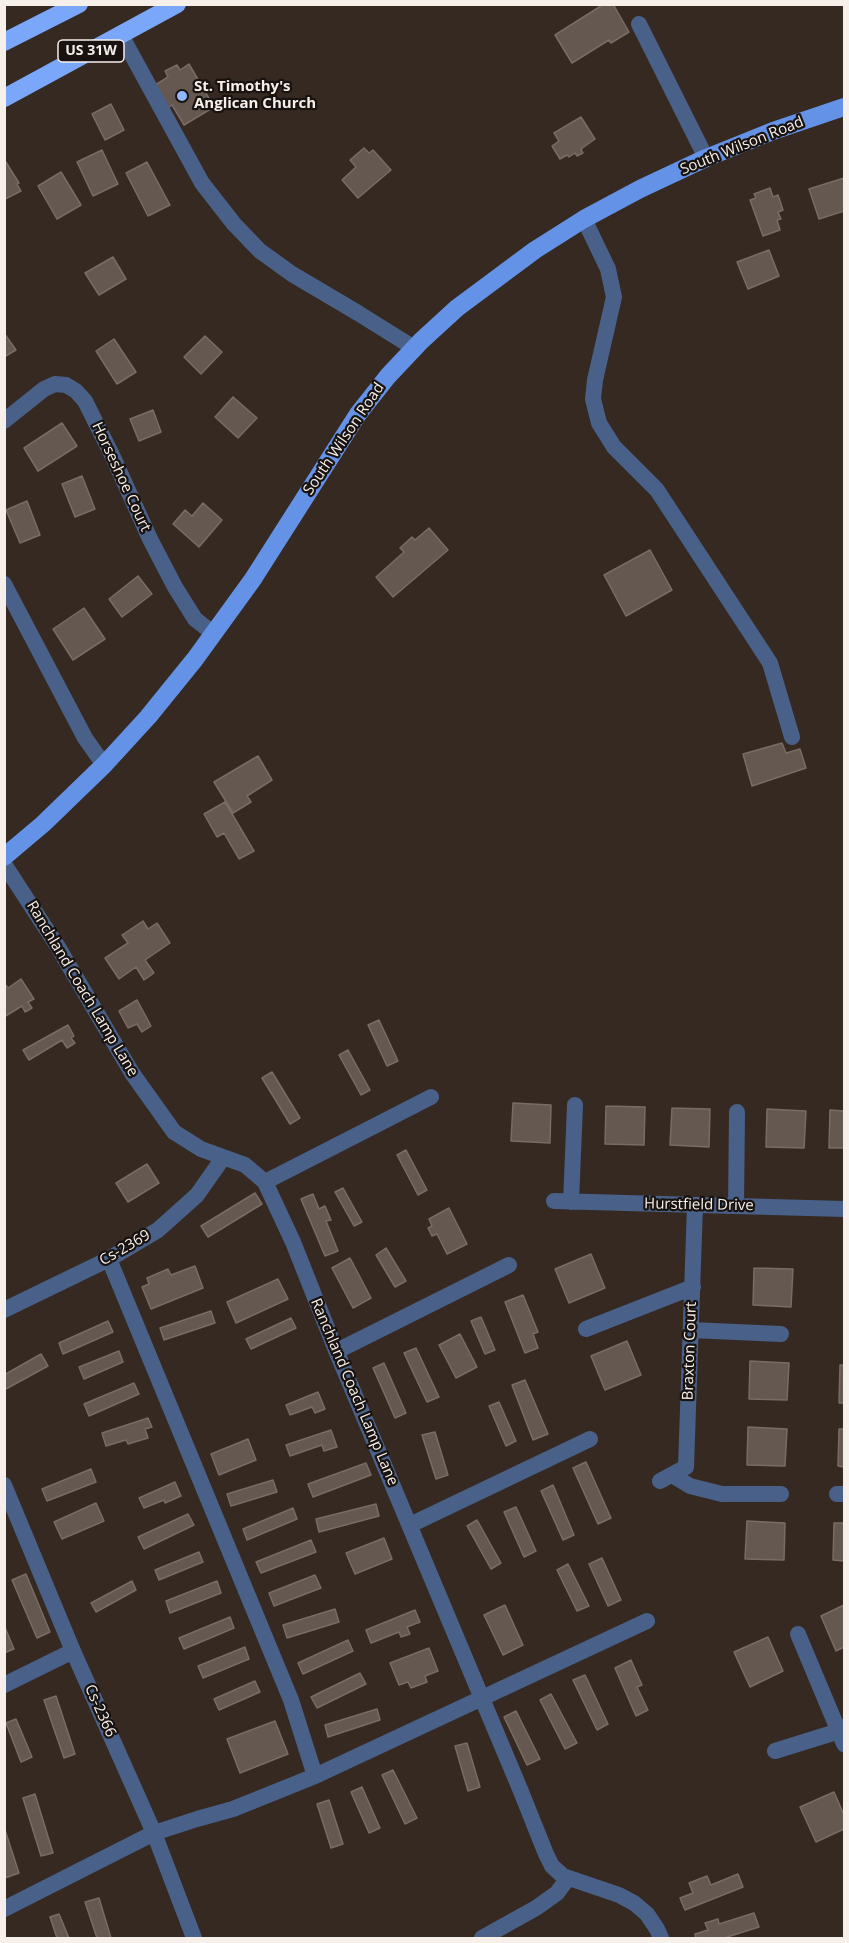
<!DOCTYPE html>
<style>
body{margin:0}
#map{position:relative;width:849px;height:1943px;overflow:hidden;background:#352922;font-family:"Open Sans",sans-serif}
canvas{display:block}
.frame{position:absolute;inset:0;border:6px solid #f7efea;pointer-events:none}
</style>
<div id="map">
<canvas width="849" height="1943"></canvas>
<div class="frame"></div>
</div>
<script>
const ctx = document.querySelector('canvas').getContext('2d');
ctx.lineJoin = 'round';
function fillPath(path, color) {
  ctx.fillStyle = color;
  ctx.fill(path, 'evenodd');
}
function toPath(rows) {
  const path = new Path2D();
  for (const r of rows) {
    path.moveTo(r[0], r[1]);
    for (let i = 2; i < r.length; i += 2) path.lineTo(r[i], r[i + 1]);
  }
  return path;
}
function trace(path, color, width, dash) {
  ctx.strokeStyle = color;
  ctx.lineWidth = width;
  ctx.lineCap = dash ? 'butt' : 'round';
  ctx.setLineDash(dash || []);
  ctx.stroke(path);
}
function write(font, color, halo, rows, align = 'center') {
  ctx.font = font + ' "Open Sans",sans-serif';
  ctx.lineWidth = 4.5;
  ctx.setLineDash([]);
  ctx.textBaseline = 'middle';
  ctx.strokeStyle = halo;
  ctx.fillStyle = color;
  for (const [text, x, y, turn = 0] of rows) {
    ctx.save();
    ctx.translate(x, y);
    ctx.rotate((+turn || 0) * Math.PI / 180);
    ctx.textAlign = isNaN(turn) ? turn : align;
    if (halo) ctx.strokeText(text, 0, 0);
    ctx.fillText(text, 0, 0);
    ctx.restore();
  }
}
const building = toPath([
 [604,4,613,4,629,32,611,43,609,40,572,63,555,35,604,4],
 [189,64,214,107,184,125,172,105,165,110,152,87,168,77,165,71,177,65,180,70,189,64],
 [111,104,124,130,105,140,92,114,111,104],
 [581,117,595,139,581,149,583,153,577,156,575,153,569,157,567,155,560,159,552,146,559,141,554,133,581,117],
 [364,148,369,153,373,150,391,170,358,198,342,180,356,167,350,160,364,148],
 [102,150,118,184,93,196,77,162,102,150],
 [4,159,19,183,17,184,21,191,5,199,4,159],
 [147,162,170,205,148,216,126,173,147,162],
 [61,172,81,205,57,219,38,186,61,172],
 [844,178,844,211,819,219,809,189,844,178],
 [770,188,773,197,778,195,783,210,778,212,781,219,777,220,780,230,763,236,750,200,756,198,754,194,770,188],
 [769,250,779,276,748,289,737,262,769,250],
 [113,257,126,279,99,295,85,273,113,257],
 [4,333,16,350,4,357,4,333],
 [205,336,222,352,201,374,184,357,205,336],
 [114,339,136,372,117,384,96,351,114,339],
 [233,397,257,418,238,438,215,417,233,397],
 [153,410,161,432,139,441,130,419,153,410],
 [62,423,77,446,38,471,24,448,62,423],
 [82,476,95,509,75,517,62,484,82,476],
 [27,501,40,535,20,543,6,510,27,501],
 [203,503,222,520,199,547,173,524,185,510,192,516,203,503],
 [429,528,448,550,393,597,376,577,404,552,400,548,412,537,415,540,429,528],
 [650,550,672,590,626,616,604,575,650,550],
 [138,576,152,594,122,617,109,599,138,576],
 [84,608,105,639,73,660,53,629,84,608],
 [782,743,786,753,800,749,806,768,752,786,743,754,782,743],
 [258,756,272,780,247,796,251,802,233,813,214,782,258,756],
 [225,802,254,851,239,859,224,833,217,837,204,814,225,802],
 [143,921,148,929,157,923,170,943,145,960,154,973,144,980,136,967,119,979,105,958,128,943,122,935,143,921],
 [21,979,34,999,28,1002,32,1008,25,1012,22,1006,4,1017,4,983,8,988,21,979],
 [137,1000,151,1026,142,1032,137,1024,128,1028,119,1011,137,1000],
 [379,1020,398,1061,387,1066,368,1025,379,1020],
 [68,1025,74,1036,71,1038,75,1043,67,1048,62,1040,29,1060,23,1050,68,1025],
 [348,1050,370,1090,361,1095,339,1055,348,1050],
 [272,1072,300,1118,290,1124,262,1078,272,1072],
 [513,1103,551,1105,550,1143,511,1141,513,1103],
 [606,1106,645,1107,644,1145,605,1144,606,1106],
 [672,1108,710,1109,709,1147,670,1145,672,1108],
 [767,1109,806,1111,804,1148,766,1147,767,1109],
 [830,1110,844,1111,844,1148,829,1148,830,1110],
 [406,1150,427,1190,418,1195,397,1155,406,1150],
 [147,1164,159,1183,128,1202,116,1183,147,1164],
 [343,1188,362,1222,354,1226,335,1192,343,1188],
 [255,1193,262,1204,208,1237,201,1226,255,1193],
 [313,1194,319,1209,325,1206,331,1220,326,1221,338,1251,325,1256,301,1199,313,1194],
 [449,1208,467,1244,447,1254,437,1234,432,1236,428,1228,432,1226,429,1219,449,1208],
 [386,1248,406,1281,395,1287,376,1255,386,1248],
 [591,1254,605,1288,569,1303,555,1269,591,1254],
 [350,1258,371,1298,353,1308,332,1268,350,1258],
 [195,1266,203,1288,151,1309,142,1287,149,1284,147,1278,168,1269,171,1275,195,1266],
 [754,1268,793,1269,791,1307,753,1305,754,1268],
 [278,1279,288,1299,236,1323,227,1302,278,1279],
 [523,1295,538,1332,533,1334,538,1348,525,1353,505,1302,523,1295],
 [211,1311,215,1323,164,1340,160,1328,211,1311],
 [481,1317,495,1350,485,1354,471,1321,481,1317],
 [291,1318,296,1328,251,1349,246,1339,291,1318],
 [108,1321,113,1332,63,1354,59,1343,108,1321],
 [460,1334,477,1367,456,1378,439,1345,460,1334],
 [627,1341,641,1375,605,1390,591,1356,627,1341],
 [416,1348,439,1397,427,1402,404,1353,416,1348],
 [119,1351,123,1362,84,1379,79,1367,119,1351],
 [41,1354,48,1366,4,1390,4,1375,41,1354],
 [750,1361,789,1363,787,1400,749,1399,750,1361],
 [384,1363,406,1413,395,1418,373,1368,384,1363],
 [840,1365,844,1365,844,1403,839,1403,840,1365],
 [525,1380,548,1434,533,1440,512,1385,525,1380],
 [134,1383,139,1394,89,1416,84,1404,134,1383],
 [318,1392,325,1409,315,1413,312,1407,290,1415,286,1405,318,1392],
 [499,1402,516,1441,506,1446,489,1406,499,1402],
 [148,1418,152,1427,145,1429,148,1438,128,1444,126,1440,106,1446,102,1433,148,1418],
 [748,1427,787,1429,785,1466,747,1465,748,1427],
 [839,1429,844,1429,844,1467,838,1466,839,1429],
 [331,1430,337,1447,324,1451,322,1445,290,1456,286,1445,331,1430],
 [435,1432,448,1475,436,1479,422,1435,435,1432],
 [248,1439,256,1460,219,1475,211,1454,248,1439],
 [586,1462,611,1518,598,1524,573,1468,586,1462],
 [366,1463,371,1475,313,1497,308,1484,366,1463],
 [91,1469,96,1482,47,1501,42,1489,91,1469],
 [273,1480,277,1492,231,1506,227,1494,273,1480],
 [175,1482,181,1496,165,1503,164,1500,144,1508,139,1498,175,1482],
 [553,1485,574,1535,563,1540,541,1491,553,1485],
 [96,1503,104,1521,62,1539,54,1522,96,1503],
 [376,1504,379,1516,319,1532,316,1519,376,1504],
 [516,1507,536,1551,524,1557,504,1512,516,1507],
 [293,1508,297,1519,247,1540,243,1529,293,1508],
 [188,1514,194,1525,144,1549,138,1537,188,1514],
 [477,1520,501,1563,491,1569,467,1526,477,1520],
 [747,1521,785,1523,784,1560,745,1559,747,1521],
 [834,1523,844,1523,844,1561,833,1560,834,1523],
 [384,1538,392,1559,355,1574,346,1553,384,1538],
 [311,1540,316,1552,261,1573,256,1562,311,1540],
 [199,1552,203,1562,159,1580,155,1570,199,1552],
 [602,1558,621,1600,608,1606,589,1564,602,1558],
 [568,1564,589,1606,577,1611,557,1570,568,1564],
 [26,1574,50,1632,37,1638,12,1580,26,1574],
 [315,1575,321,1588,274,1606,269,1593,315,1575],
 [132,1581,136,1590,96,1612,91,1603,132,1581],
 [217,1581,221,1593,170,1613,166,1601,217,1581],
 [505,1605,523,1645,503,1655,484,1615,505,1605],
 [844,1605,844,1647,836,1651,821,1616,844,1605],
 [335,1609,339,1622,287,1638,283,1625,335,1609],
 [415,1610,420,1622,407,1627,410,1634,401,1637,399,1632,371,1643,366,1630,415,1610],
 [230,1617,234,1628,184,1649,179,1638,230,1617],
 [4,1625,14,1649,4,1653,4,1625],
 [768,1637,783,1671,750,1687,734,1652,768,1637],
 [348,1640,353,1651,303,1674,298,1663,348,1640],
 [245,1647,249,1659,203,1678,198,1666,245,1647],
 [429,1648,438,1671,425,1676,427,1682,411,1688,408,1682,399,1685,390,1663,429,1648],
 [631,1660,642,1685,637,1687,648,1710,636,1716,615,1668,631,1660],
 [360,1673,366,1684,317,1708,311,1697,360,1673],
 [585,1675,608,1724,597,1730,573,1680,585,1675],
 [255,1681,260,1692,219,1710,214,1699,255,1681],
 [551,1694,577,1743,565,1749,540,1700,551,1694],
 [56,1696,75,1754,64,1758,44,1700,56,1696],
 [377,1709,380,1720,328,1737,325,1725,377,1709],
 [516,1711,540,1759,527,1765,504,1717,516,1711],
 [16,1719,32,1757,21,1762,6,1723,16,1719],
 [275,1721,288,1754,240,1773,227,1739,275,1721],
 [467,1743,480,1787,468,1791,455,1746,467,1743],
 [393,1770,417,1818,405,1824,382,1775,393,1770],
 [362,1787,380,1828,369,1833,351,1792,362,1787],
 [834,1792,844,1815,844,1829,816,1842,800,1807,834,1792],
 [35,1794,53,1853,41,1856,23,1798,35,1794],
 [329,1800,343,1844,331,1848,317,1804,329,1800],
 [4,1827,19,1873,5,1878,4,1875,4,1827],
 [738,1874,743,1887,685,1910,680,1898,693,1893,689,1883,707,1876,711,1885,738,1874],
 [99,1898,111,1938,97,1938,85,1902,99,1898],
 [754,1913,759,1927,724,1938,696,1938,695,1934,708,1930,705,1923,718,1919,719,1924,754,1913],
 [59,1914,69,1938,57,1938,50,1917,59,1914]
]);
const minor = toPath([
 [639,24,706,158],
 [121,35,202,183,234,224,260,251,292,274,358,313,414,348],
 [584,219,608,269,614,297,595,380,593,399,599,423,614,447,657,490,770,663,792,737],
 [4,421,44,389,55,384,66,385,76,391,85,401,112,455,150,539,175,587,195,619,214,634],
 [4,584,85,738,104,765],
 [4,864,58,947,132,1073,174,1132,201,1149,245,1165,265,1182,293,1242,335,1348,520,1789,546,1854,552,1866,563,1876,619,1895,634,1903,647,1914,657,1929,661,1938],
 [265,1182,431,1097],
 [554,1201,844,1209],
 [571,1202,575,1105],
 [736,1206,737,1112],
 [109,1259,291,1700,315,1776],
 [4,1310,109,1259,158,1230,197,1195,223,1158],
 [586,1329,693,1287],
 [691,1330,781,1334],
 [337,1351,509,1265],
 [672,1475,690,1486,722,1494,781,1494],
 [660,1481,686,1467,695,1205],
 [4,1485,73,1651,154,1833,194,1938],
 [837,1494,844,1494],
 [410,1525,590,1439],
 [798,1634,844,1744],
 [4,1685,73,1651],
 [775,1751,836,1732,844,1727],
 [4,1909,154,1833,197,1819,233,1809,315,1776,647,1621],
 [482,1938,536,1908,557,1893,568,1878]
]);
const major = toPath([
 [4,857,43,824,104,765,148,717,195,659,253,579,358,414,388,376,421,341,457,308,535,250,584,219,640,189,706,158,773,131,844,107]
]);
const highway = toPath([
 [4,42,79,4],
 [4,98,177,4]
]);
const markers = [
 [182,96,6,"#90b8fd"]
];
const shields = [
 [91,51,66]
];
const shieldNames = [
 ["US 31W",91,51]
];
const poiNames = [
 ["St. Timothy's",194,87],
 ["Anglican Church",194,104]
];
const streetNames = [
 ["South Wilson Road",742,146,-22],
 ["South Wilson Road",344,439,-56],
 ["Horseshoe Court",121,477,65],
 ["Ranchland Coach Lamp Lane",82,989,59],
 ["Hurstfield Drive",699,1205,1],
 ["Cs-2369",125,1248,-30],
 ["Braxton Court",690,1351,-88],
 ["Ranchland Coach Lamp Lane",354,1392,67],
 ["Cs-2366",100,1711,66]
];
fillPath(building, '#655850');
trace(building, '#7a6c64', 1.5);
trace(minor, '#496089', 16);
trace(major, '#6392e7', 18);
trace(highway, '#7aa7f9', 18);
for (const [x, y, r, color] of markers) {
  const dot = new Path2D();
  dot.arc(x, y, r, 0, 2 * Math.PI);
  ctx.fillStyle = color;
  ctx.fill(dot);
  trace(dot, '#181310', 2);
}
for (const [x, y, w] of shields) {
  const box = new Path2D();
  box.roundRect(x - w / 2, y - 11, w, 22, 4.5);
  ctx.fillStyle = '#181310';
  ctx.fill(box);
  trace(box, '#f7efea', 1.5);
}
write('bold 14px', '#f7efea', null, shieldNames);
write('bold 15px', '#f7efea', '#181310', poiNames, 'left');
write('15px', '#f7efea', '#181310', streetNames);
</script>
